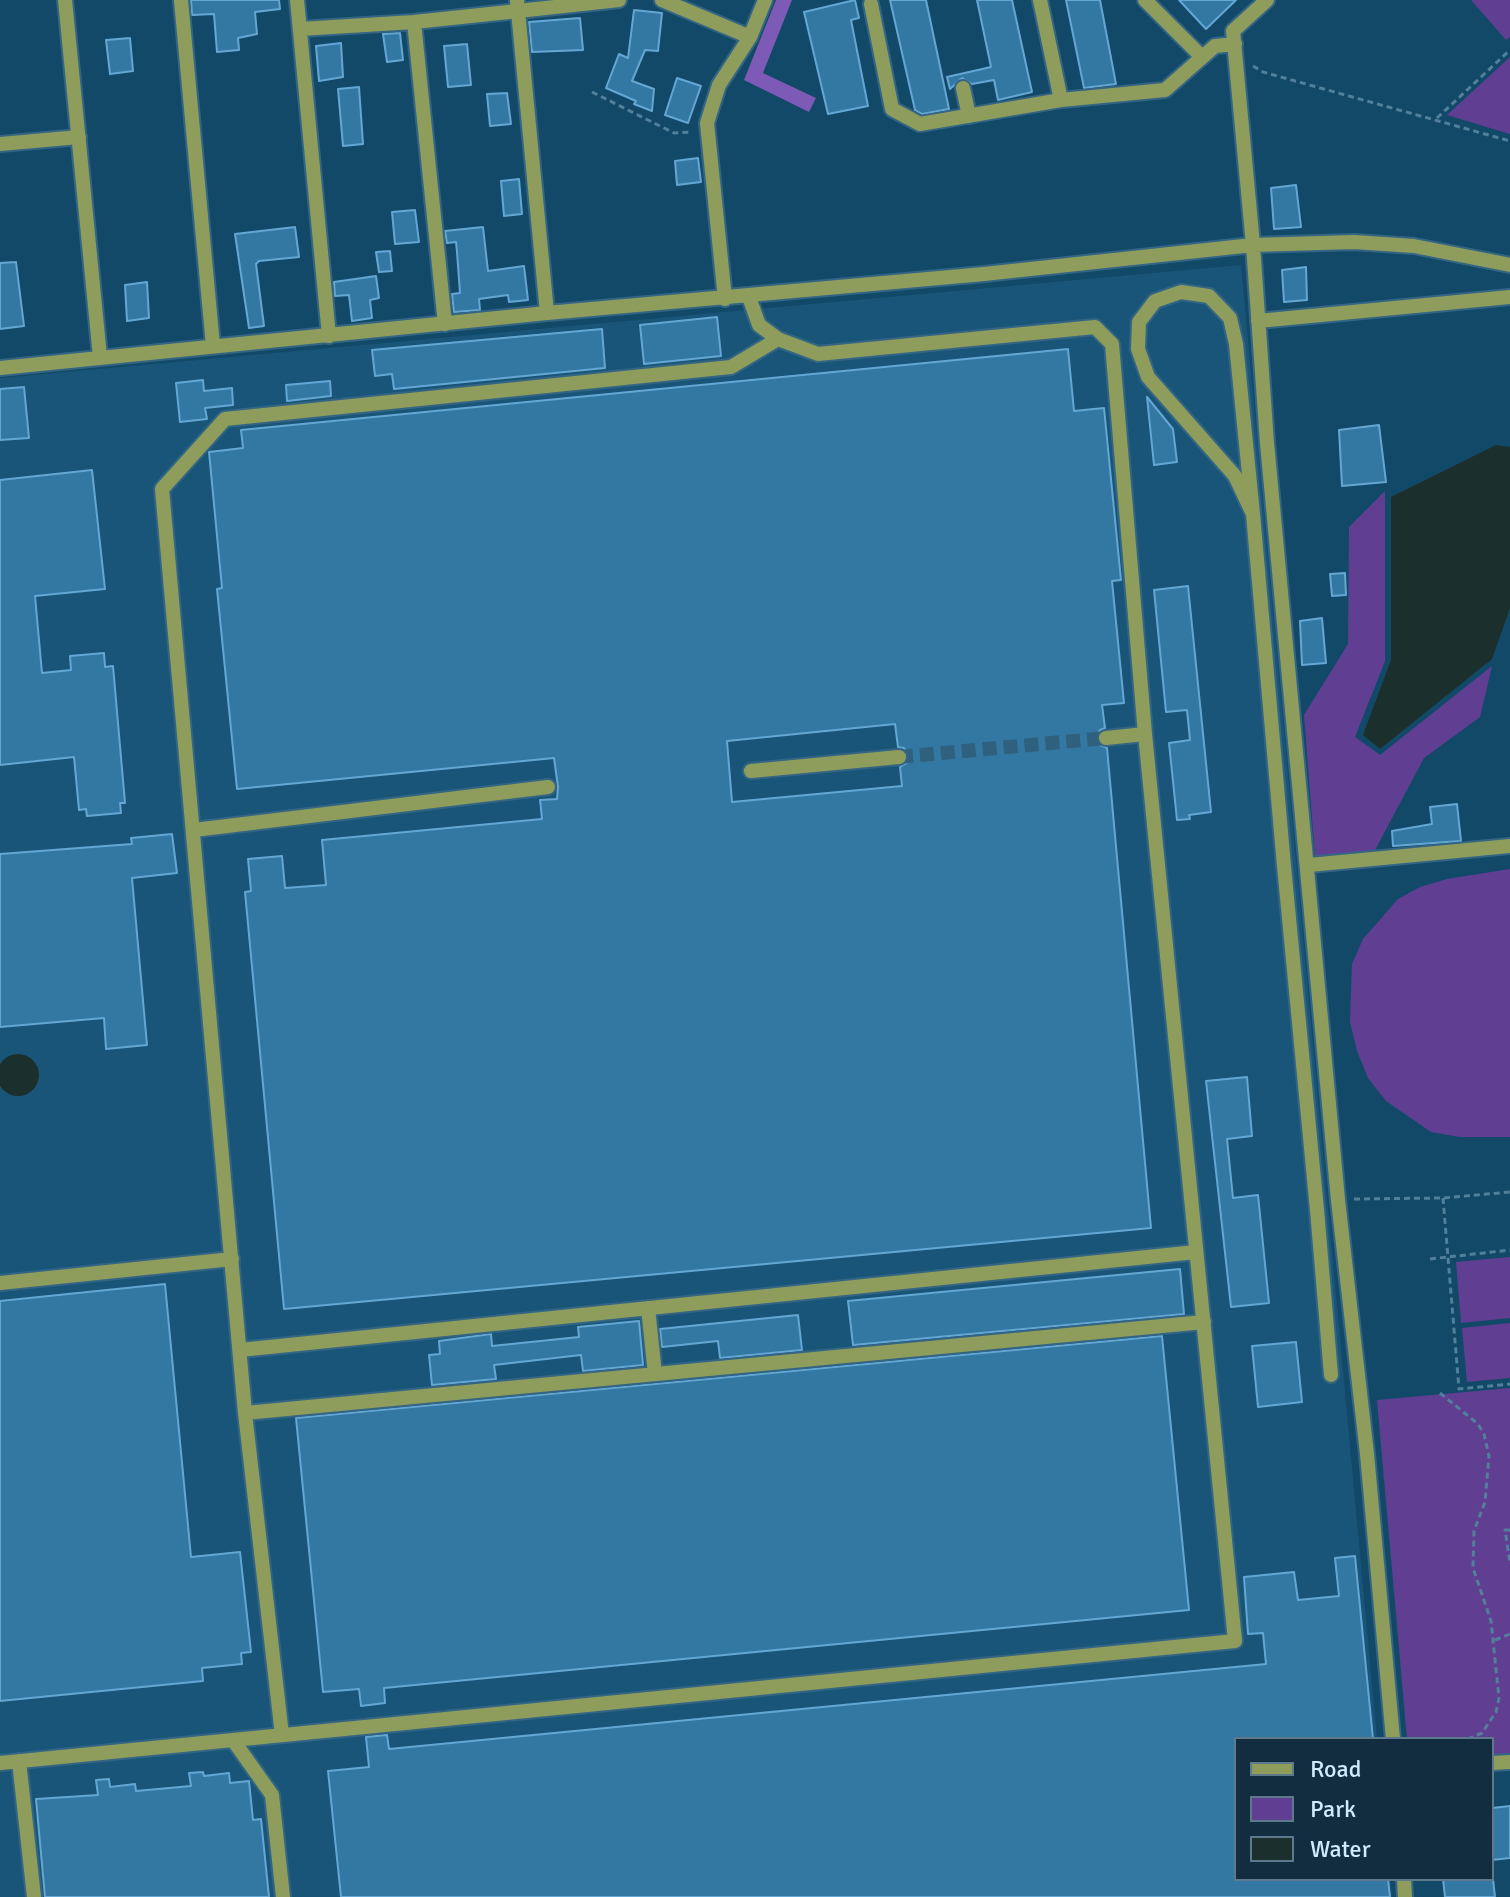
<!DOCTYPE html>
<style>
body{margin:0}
#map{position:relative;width:1510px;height:1897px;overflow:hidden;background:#124968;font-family:Signika,sans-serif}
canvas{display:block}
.legend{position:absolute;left:1234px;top:1737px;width:260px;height:144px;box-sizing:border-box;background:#112d3f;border:2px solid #5e798b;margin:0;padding:10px 14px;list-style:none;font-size:24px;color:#d1ebfe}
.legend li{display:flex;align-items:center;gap:16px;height:40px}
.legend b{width:40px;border:2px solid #5e798b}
</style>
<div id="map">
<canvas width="1510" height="1897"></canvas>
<ul class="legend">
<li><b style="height:10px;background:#8f9d5c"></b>Road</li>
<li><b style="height:22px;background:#603f93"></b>Park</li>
<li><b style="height:22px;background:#1b302c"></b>Water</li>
</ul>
</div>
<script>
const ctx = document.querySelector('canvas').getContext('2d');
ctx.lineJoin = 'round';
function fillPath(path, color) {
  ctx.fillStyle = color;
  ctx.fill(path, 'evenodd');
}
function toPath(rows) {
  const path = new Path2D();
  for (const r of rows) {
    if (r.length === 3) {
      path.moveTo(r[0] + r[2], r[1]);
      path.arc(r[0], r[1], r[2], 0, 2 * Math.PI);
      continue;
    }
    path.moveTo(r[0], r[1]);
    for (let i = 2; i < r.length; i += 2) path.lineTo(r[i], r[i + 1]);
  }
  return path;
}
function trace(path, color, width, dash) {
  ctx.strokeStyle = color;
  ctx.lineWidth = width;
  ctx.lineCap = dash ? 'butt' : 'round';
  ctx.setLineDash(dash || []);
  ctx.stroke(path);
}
const built = toPath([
 [1241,265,1377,1739,1236,1739,1236,1879,1390,1879,1392,1897,0,1897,0,378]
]);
const green = toPath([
 [1471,0,1510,0,1510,37,1506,40],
 [1510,57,1510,134,1447,115],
 [1385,491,1385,661,1355,737,1380,755,1492,666,1480,717,1424,758,1374,852,1315,857,1304,715,1348,644,1349,527],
 [1510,869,1510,1137,1460,1137,1431,1132,1386,1101,1368,1078,1357,1051,1350,1022,1352,964,1363,939,1398,899,1420,887,1447,879],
 [1510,1257,1510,1318,1461,1323,1456,1262],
 [1510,1323,1510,1378,1467,1382,1462,1328],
 [1510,1388,1510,1761,1492,1763,1492,1739,1407,1739,1377,1400]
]);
const forest = toPath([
 [776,0,792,0,763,73,816,98,809,112,744,80]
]);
const water = toPath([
 [1496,445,1510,447,1510,608,1492,659,1380,749,1363,735,1391,660,1391,497],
 [18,1075,21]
]);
const building = toPath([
 [191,0,279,0,280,9,255,12,257,34,238,38,239,50,217,52,214,14,192,15,191,0],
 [855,0,859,18,851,20,868,106,828,114,804,12,855,0],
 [890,0,926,0,949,109,922,114,915,110,890,0],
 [977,0,1012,0,1032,92,998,100,994,80,972,84,962,78,950,89,947,77,991,67,977,0],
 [1066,0,1100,0,1116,84,1084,88,1066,0],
 [1179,0,1236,0,1206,29,1179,0],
 [634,10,662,13,658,51,645,50,632,81,654,89,652,111,634,104,636,101,606,88,619,54,628,58,634,10],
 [580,18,583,50,532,52,529,22,580,18],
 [400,33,403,60,387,62,383,34,400,33],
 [130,38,133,71,110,74,106,40,130,38],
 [341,43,343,77,319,81,316,46,341,43],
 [467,44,471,85,448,87,444,46,467,44],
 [677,78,701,86,688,123,665,115,677,78],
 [359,87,363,144,343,146,338,89,359,87],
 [507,93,511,124,490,126,487,94,507,93],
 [698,158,701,182,677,185,675,161,698,158],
 [519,179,522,214,504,216,501,181,519,179],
 [1296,185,1301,227,1274,229,1271,188,1296,185],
 [415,210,419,242,395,244,392,212,415,210],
 [295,227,299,257,259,261,256,264,264,326,249,328,235,234,295,227],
 [483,227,488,271,524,266,528,300,509,302,508,295,479,299,480,310,454,312,452,294,460,293,457,252,456,242,447,243,445,231,483,227],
 [390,251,392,271,379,272,376,252,390,251],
 [16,262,24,326,0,329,0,263,16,262],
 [1306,267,1307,300,1284,302,1282,270,1306,267],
 [376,276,379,298,370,300,372,318,352,321,349,295,335,296,334,282,376,276],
 [147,282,149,318,127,321,125,285,147,282],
 [717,317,721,356,644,364,640,325,717,317],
 [602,329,605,368,394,389,392,374,375,376,372,350,602,329],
 [1068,349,1074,411,1104,408,1121,580,1112,581,1124,703,1102,705,1105,728,1100,730,1096,738,1098,744,1107,748,1151,1228,284,1309,245,892,251,891,248,859,282,856,285,888,326,885,322,840,542,819,540,800,557,799,558,787,554,758,237,789,217,589,222,588,209,452,243,448,241,430,1068,349],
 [895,724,898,747,904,748,909,755,908,762,900,767,902,786,732,802,727,741,895,724],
 [203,380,204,391,232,388,233,405,205,408,207,419,180,422,176,383,203,380],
 [330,381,331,396,287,401,286,385,330,381],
 [24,387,29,438,0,440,0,389,24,387],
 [1147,397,1173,429,1177,462,1154,465,1147,397],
 [1379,425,1386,482,1342,486,1339,430,1379,425],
 [92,470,105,589,35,596,42,673,71,670,70,656,104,653,105,667,113,666,125,803,120,803,121,813,87,816,86,809,79,810,74,757,0,765,0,480,92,470],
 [1345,573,1346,595,1332,596,1330,574,1345,573],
 [1188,586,1211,812,1189,815,1190,819,1177,820,1169,743,1190,740,1187,710,1166,712,1154,590,1188,586],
 [1322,618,1326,663,1302,665,1300,621,1322,618],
 [1457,804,1461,841,1393,846,1392,831,1432,824,1430,807,1457,804],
 [172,834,177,873,132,878,147,1045,106,1049,104,1018,0,1027,0,854,132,844,131,838,172,834],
 [1247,1077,1252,1136,1227,1139,1233,1198,1258,1195,1269,1303,1231,1307,1206,1081,1247,1077],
 [1180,1269,1184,1314,853,1345,848,1301,1180,1269],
 [165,1284,191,1557,240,1552,251,1652,241,1653,242,1664,202,1668,203,1681,0,1701,0,1301,165,1284],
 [798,1315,802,1350,720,1358,718,1341,662,1347,660,1329,798,1315],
 [639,1321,643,1365,583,1371,581,1355,494,1365,496,1379,432,1385,429,1355,440,1354,439,1341,491,1334,492,1346,579,1337,578,1327,639,1321],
 [1162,1336,1189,1610,384,1688,385,1703,361,1706,359,1689,323,1692,296,1418,1162,1336],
 [1296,1342,1302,1402,1258,1407,1252,1346,1296,1342],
 [1355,1556,1373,1739,1236,1739,1236,1879,1388,1879,1390,1897,341,1897,328,1771,369,1767,366,1737,387,1735,389,1749,1266,1664,1263,1633,1248,1634,1244,1577,1294,1572,1298,1600,1339,1596,1335,1558,1355,1556],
 [203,1772,204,1776,229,1773,230,1783,249,1781,253,1820,261,1819,269,1897,45,1897,36,1799,98,1795,96,1780,109,1779,110,1787,135,1784,136,1791,191,1786,189,1773,203,1772],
 [1510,1806,1510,1858,1492,1860,1492,1808,1510,1806],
 [1443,1879,1493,1879,1495,1897,1445,1897,1443,1879]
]);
const minorTunnel = toPath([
 [899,757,1106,738]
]);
const path = toPath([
 [1253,66,1263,72,1510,141],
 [592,92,674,133,692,132],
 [1437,118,1510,50],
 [1443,1198,1459,1389,1510,1384],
 [1354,1199,1443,1198,1510,1192],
 [1430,1259,1510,1250],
 [1440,1393,1478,1424,1484,1434,1489,1456,1485,1502,1474,1531,1473,1568,1491,1621,1499,1698,1496,1712,1482,1733,1468,1739],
 [1510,1530,1505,1530,1510,1563],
 [1495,1640,1510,1634]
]);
const minor = toPath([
 [65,0,100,357],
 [181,0,213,346],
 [297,0,329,336],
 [662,0,750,37],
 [1040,0,1061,100],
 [1145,0,1202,57],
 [1267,0,1233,31,1253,245,1267,443,1338,1200,1367,1454,1393,1739],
 [871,4,892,109,920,124,1061,100,1165,90,1215,46,1235,44],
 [414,22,445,324],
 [300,29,414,22,518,11,517,0],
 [963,88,969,116],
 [0,144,79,137],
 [749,297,759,325,778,339],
 [725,299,707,123,719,85,750,37,765,0],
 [547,313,518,11,619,0],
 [1258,321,1510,297],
 [0,368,547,313,984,274,1253,245,1354,242,1414,246,1510,265],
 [1253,514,1235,476,1148,377,1138,349,1139,322,1155,301,1181,292,1209,296,1230,318,1236,344,1253,514,1284,866,1317,1210,1331,1375],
 [1106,738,1145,734],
 [751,771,899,757],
 [194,830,548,787],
 [1309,865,1510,846],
 [0,1283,232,1259],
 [648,1308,655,1374],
 [240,1350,1196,1252],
 [245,1413,1204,1322],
 [233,1740,272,1795,283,1897],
 [19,1761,34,1897],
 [0,1763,233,1740,1235,1641,1145,734,1112,344,1095,327,818,354,778,339,731,367,225,419,162,489,245,1413,282,1735],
 [1492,1763,1510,1762],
 [1404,1879,1405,1897]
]);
fillPath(built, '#185578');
fillPath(green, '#603f93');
fillPath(forest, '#7c5ab5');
fillPath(water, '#1b302c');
fillPath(building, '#3378a2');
trace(building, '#64a7d4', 2);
trace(minorTunnel, '#2f617e', 14, [14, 7]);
trace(minor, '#346683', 18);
trace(path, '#527f9a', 3, [6, 4]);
trace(minor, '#8f9d5c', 14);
</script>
